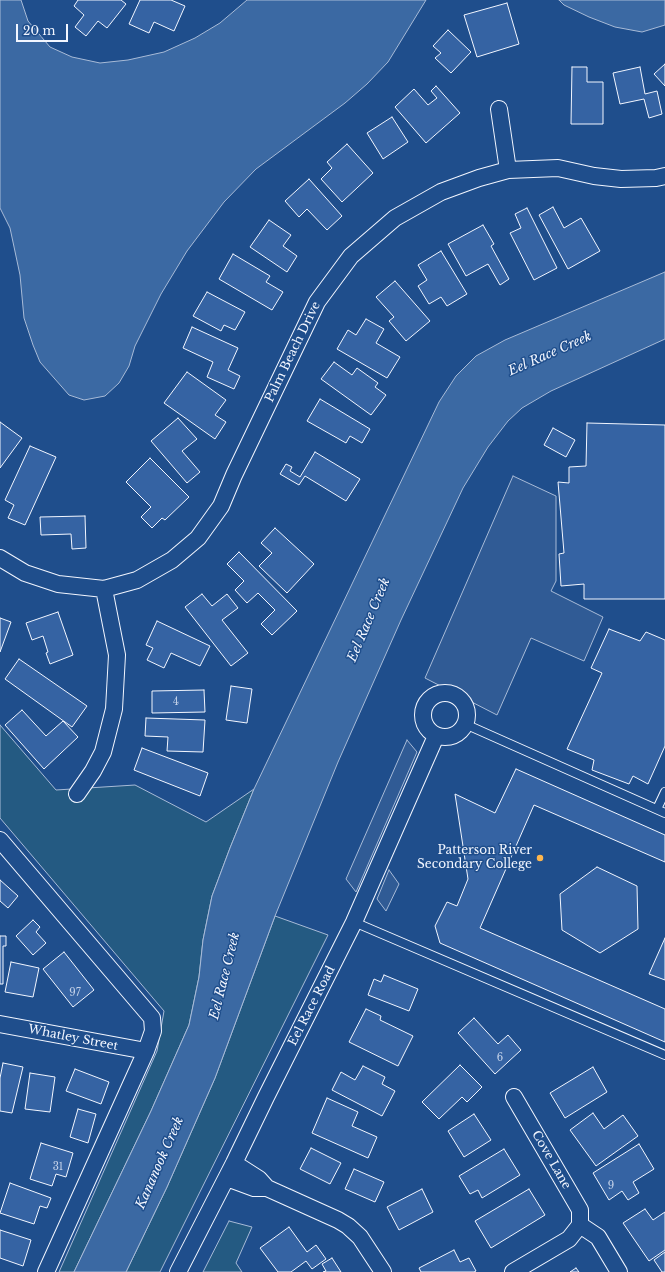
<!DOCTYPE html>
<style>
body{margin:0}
#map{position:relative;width:665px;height:1272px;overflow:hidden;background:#1f4e8c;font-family:"Libre Baskerville",serif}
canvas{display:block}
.scale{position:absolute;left:16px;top:24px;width:52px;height:18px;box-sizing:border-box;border:2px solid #f2f6ff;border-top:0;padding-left:5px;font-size:12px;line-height:14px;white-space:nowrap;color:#f2f6ff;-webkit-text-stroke:3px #1f4e8c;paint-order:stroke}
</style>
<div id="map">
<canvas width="665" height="1272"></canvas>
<div class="scale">20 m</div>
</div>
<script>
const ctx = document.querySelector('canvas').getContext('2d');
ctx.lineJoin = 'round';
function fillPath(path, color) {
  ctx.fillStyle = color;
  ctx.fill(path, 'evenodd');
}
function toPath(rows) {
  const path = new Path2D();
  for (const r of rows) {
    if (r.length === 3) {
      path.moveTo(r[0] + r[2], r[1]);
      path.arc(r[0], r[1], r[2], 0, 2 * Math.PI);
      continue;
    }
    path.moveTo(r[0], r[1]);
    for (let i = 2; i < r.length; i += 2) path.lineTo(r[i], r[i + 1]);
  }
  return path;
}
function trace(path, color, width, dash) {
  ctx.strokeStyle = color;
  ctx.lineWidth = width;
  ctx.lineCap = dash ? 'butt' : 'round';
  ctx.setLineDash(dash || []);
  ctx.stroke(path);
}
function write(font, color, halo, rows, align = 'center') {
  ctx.font = font + ' "Libre Baskerville",serif';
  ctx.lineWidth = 3;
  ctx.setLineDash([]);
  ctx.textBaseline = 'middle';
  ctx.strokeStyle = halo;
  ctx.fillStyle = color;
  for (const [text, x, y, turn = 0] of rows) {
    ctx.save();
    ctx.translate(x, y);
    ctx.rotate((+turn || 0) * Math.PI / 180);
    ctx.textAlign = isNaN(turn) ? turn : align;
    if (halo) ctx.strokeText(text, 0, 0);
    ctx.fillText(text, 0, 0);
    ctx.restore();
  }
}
const green = toPath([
 [0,725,56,790,135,785,206,822,254,789,230,848,212,896,203,940,199,977,189,1025,151,1111,74,1272,59,1272,157,1051,164,1011,0,818,0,725],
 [275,916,328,935,160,1272,126,1272,167,1187,215,1078,275,916],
 [229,1221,252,1227,236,1263,242,1272,203,1272,229,1221]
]);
const parking = toPath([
 [513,476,556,496,556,581,551,591,603,617,584,661,531,638,497,715,425,678,513,476],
 [407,740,417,752,356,892,346,879,407,740],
 [389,870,399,884,386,911,377,899,389,870]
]);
const water = toPath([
 [0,0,21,0,28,21,50,47,72,57,100,63,128,60,164,52,195,38,220,23,247,0,426,0,388,62,367,84,345,103,256,169,224,202,187,251,161,294,135,346,129,366,119,383,105,396,84,400,69,395,40,362,33,345,24,318,20,275,10,228,0,208,0,0],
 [559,0,665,0,665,25,642,32,615,27,589,17,564,5,559,0],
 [665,272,665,339,551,391,522,408,508,421,488,447,463,488,401,620,338,762,275,916,215,1078,167,1187,126,1272,74,1272,151,1111,189,1025,199,977,203,940,212,896,230,848,254,789,439,402,456,376,476,356,505,340,665,272]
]);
const building = toPath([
 [78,0,121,0,126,4,107,28,98,21,86,36,75,27,84,15,74,6,78,0],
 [140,0,171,0,185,6,174,31,154,22,149,33,129,24,140,0],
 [507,3,519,44,477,57,464,15,507,3],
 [448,30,471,52,451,73,435,58,441,53,433,46,448,30],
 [665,64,665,86,654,74,665,64],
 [572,67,587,67,587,82,603,82,603,124,571,124,572,67],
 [640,67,645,94,657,91,662,114,649,118,644,99,620,104,613,73,640,67],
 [436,86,460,113,426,143,395,107,414,89,428,105,437,98,431,91,436,86],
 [392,117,408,142,383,159,367,133,392,117],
 [347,144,373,173,342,202,321,179,332,168,327,162,347,144],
 [309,179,342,216,327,230,307,209,299,217,285,201,309,179],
 [553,207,564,228,581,218,600,251,568,269,539,215,553,207],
 [527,208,557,268,534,280,510,233,521,228,515,214,527,208],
 [269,220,291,235,283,246,297,256,287,272,250,247,269,220],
 [483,225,494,244,491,246,509,279,500,285,488,264,466,276,448,244,483,225],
 [441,251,467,294,447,306,441,297,429,304,418,286,427,280,418,265,441,251],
 [233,254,270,276,266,282,283,292,272,310,219,279,233,254],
 [395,281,430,321,406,341,389,321,394,317,376,297,395,281],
 [207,292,245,312,235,330,224,325,221,331,193,316,207,292],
 [366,319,384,329,376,343,400,357,387,378,337,349,348,330,356,335,366,319],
 [192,327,238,348,228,370,240,376,234,389,207,377,213,362,183,348,192,327],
 [334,362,352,375,357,368,378,383,375,387,386,395,371,415,321,379,334,362],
 [187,372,226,400,215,415,226,422,215,439,164,403,187,372],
 [320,399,370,429,362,443,350,436,346,443,307,421,320,399],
 [178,418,197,439,182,451,200,472,187,483,151,441,178,418],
 [0,422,22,438,0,468,0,422],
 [587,423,665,425,665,599,584,599,584,584,561,586,559,554,564,553,558,482,569,483,569,467,586,466,587,423],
 [553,428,575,440,566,457,544,445,553,428],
 [30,446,56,457,25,525,8,518,14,505,5,500,30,446],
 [315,452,360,479,346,501,305,476,299,485,280,474,286,464,292,467,290,471,300,477,315,452],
 [150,458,189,497,165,520,162,518,152,528,141,517,151,507,126,482,150,458],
 [85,516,86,548,72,549,71,534,41,535,40,517,85,516],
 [275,528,314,564,287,593,259,566,272,553,261,543,275,528],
 [239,552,297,611,272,635,261,624,275,610,258,593,247,603,235,590,244,581,227,564,239,552],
 [202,594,212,606,227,594,238,608,222,620,248,653,231,666,185,607,202,594],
 [58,612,73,655,50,664,46,653,48,652,43,636,32,640,26,623,58,612],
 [0,618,11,622,0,652,0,618],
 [157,621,210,646,200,666,171,653,164,668,147,660,153,648,146,645,157,621],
 [609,629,640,641,646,632,665,640,665,746,648,784,633,776,629,784,592,770,594,760,567,749,602,673,591,668,609,629],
 [19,659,87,706,72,727,5,679,19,659],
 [231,686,252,689,247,723,226,720,231,686],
 [204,690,205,712,152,713,152,691,204,690],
 [22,710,46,736,63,721,78,737,44,769,5,725,22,710],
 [146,718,205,720,203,752,167,751,168,737,145,736,146,718],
 [142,748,208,773,200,796,134,770,142,748],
 [516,769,665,835,665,862,534,805,480,928,665,1009,665,1042,440,943,435,926,447,902,457,906,468,879,455,794,495,813,516,769],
 [597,867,637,886,638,929,600,953,562,930,560,894,597,867],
 [0,880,18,896,8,908,0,901,0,880],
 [33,920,40,927,36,932,46,943,33,955,16,936,33,920],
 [0,936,6,936,6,946,3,946,3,984,0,984,0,936],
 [665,938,665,980,649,974,665,938],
 [64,952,94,990,73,1007,43,969,64,952],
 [11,962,39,968,33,997,5,992,11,962],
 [384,975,418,989,409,1011,368,995,374,979,381,982,384,975],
 [366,1009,381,1016,380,1020,413,1036,398,1066,349,1042,366,1009],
 [474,1018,498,1044,508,1035,521,1050,495,1074,458,1033,474,1018],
 [3,1063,23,1067,12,1113,0,1111,0,1078,3,1063],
 [460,1065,482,1087,467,1102,462,1097,439,1119,422,1102,460,1065],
 [363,1066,385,1077,382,1084,395,1091,382,1116,332,1090,341,1072,355,1080,363,1066],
 [593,1067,607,1092,565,1118,550,1093,593,1067],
 [75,1069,109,1082,101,1104,66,1091,75,1069],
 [30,1073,55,1077,50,1112,25,1109,30,1073],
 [327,1098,358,1112,352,1126,377,1137,368,1158,312,1133,327,1098],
 [78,1109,96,1114,88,1143,70,1137,78,1109],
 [593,1113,604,1129,623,1115,638,1136,596,1166,570,1130,593,1113],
 [474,1114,491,1140,464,1157,448,1131,474,1114],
 [41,1143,73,1153,66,1177,56,1174,52,1186,30,1179,41,1143],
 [639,1144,654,1169,633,1182,639,1193,628,1200,622,1191,609,1200,593,1173,639,1144],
 [311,1148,341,1163,330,1184,300,1169,311,1148],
 [504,1149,520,1175,482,1198,478,1190,470,1194,459,1176,504,1149],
 [354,1169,384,1182,375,1202,345,1189,354,1169],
 [10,1183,51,1198,47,1208,40,1206,34,1224,0,1213,10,1183],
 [422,1189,433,1212,399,1230,387,1207,422,1189],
 [529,1189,545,1215,491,1248,475,1221,529,1189],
 [645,1209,653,1220,665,1212,665,1250,649,1261,623,1223,645,1209],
 [289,1227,307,1252,316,1245,326,1259,312,1269,306,1261,291,1272,278,1272,260,1248,289,1227],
 [0,1230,31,1240,23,1266,0,1258,0,1230],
 [454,1250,460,1262,469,1258,476,1271,474,1272,421,1272,419,1268,454,1250],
 [665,1252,665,1272,662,1272,654,1260,665,1252],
 [332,1258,341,1272,323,1272,326,1271,322,1264,332,1258],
 [576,1268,579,1272,570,1272,576,1268]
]);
const service = toPath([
 [465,724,665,813],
 [657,809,665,792],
 [354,922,665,1055]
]);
const minor = toPath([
 [499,109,508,170],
 [0,558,25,573,58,584,104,589,137,580,172,560,198,538,221,506,234,475,317,302,351,256,395,218,441,192,479,178,508,170,558,168,594,176,621,179,656,178,665,176],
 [445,715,22],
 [77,794,93,771,103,752,114,709,117,655,104,589],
 [0,840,152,1018,153,1031,146,1051,46,1272],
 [0,1024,146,1051],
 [234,1163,259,1179,267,1188],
 [227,1178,254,1188,267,1188,338,1220,348,1226,360,1237,383,1272],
 [580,1225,598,1237,619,1272],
 [178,1272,234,1163,266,1097,354,922,436,736],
 [513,1272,569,1239,580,1225,580,1210,514,1097]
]);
const markers = [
 [540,858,4,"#ffb74d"]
];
const numberNames = [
 ["4",176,702],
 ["97",75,993],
 ["6",500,1058],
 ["31",58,1167],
 ["9",611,1186]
];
const streetNames = [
 ["Palm Beach Drive",293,352,-64],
 ["Eel Race Road",312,1006,-63],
 ["Whatley Street",73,1038,11],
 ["Cove Lane",551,1160,60]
];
const poiNames = [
 ["Patterson River",532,851],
 ["Secondary College",532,865]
];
const waterNames = [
 ["Eel Race Creek",550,354,-24],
 ["Eel Race Creek",369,620,-67],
 ["Eel Race Creek",225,976,-76],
 ["Kananook Creek",160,1163,-66]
];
fillPath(green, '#245a82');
trace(green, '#a8bbd7', 1);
fillPath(parking, '#305b95');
trace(parking, '#a8bbd7', 1);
fillPath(water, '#3b69a3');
trace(water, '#a8bbd7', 1);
fillPath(building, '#3563a3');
trace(building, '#f2f6ff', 1);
trace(service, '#f2f6ff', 10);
trace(minor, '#f2f6ff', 18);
trace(service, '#1f4e8c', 8);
trace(minor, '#1f4e8c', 16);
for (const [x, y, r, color] of markers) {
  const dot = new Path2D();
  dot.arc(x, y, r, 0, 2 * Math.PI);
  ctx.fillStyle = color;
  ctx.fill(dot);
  trace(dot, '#1f4e8c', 1.5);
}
write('10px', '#c3d1e8', null, numberNames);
write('12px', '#f2f6ff', '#1f4e8c', streetNames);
write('12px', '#f2f6ff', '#1f4e8c', poiNames, 'right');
write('italic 13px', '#f2f6ff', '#1f4e8c', waterNames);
</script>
